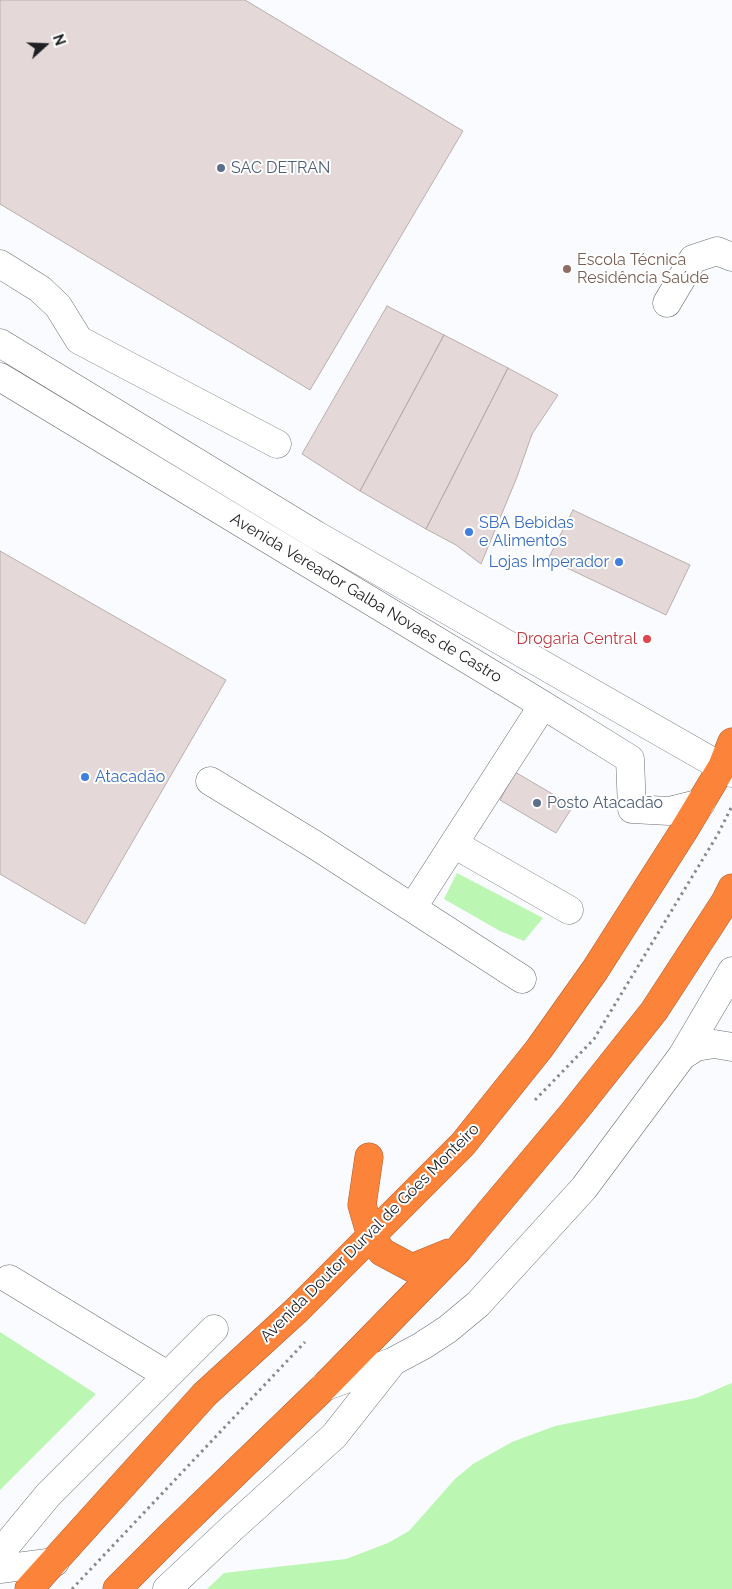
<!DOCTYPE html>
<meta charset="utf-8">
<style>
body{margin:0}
#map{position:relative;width:732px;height:1589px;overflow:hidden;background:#f9fbfe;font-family:Raleway,sans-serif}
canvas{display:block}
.north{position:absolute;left:20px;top:20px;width:50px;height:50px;-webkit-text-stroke:4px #fff;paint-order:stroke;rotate:70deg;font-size:14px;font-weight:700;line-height:20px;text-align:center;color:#1e2023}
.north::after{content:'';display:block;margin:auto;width:18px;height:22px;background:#1e2023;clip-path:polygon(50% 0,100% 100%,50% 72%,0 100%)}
</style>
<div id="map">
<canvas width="732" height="1589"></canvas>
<div class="north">N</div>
</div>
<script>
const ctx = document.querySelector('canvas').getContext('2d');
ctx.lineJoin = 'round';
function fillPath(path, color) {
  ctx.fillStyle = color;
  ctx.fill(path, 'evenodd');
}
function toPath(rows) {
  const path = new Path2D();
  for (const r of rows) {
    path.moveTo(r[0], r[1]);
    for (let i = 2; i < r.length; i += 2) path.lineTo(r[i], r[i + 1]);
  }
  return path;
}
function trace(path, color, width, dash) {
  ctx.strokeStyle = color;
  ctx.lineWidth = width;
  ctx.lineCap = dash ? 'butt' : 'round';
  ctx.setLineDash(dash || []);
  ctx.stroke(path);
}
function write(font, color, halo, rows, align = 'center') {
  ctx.font = font + ' Raleway,sans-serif';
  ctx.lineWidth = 4;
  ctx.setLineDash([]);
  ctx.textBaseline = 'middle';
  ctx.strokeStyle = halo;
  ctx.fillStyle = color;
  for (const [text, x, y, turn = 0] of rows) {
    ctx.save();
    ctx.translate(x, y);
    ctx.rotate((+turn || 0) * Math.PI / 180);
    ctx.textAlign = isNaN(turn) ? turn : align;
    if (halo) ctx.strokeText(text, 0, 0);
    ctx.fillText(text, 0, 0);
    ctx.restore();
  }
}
const green = toPath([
 [457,873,543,918,524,941,500,931,444,899],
 [0,1332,96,1394,0,1490],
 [732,1383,732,1589,207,1589,224,1573,346,1559,388,1543,409,1531,455,1479,473,1464,512,1442,555,1426,696,1398]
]);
const building = toPath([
 [0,0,245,0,463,131,310,390,0,204,0,0],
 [387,306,444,335,360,491,302,454,387,306],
 [444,335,508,368,426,529,360,491,444,335],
 [508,368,558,395,532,434,517,477,481,564,456,545,426,529,508,368],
 [573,510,690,565,666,615,548,559,573,510],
 [0,551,226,680,85,924,0,874,0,551],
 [515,772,573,806,556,833,500,800,515,772]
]);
const path = toPath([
 [535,1100,594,1039,718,834,731,808],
 [72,1589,305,1342]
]);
const minor = toPath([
 [0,264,40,289,58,306,79,340,277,444],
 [667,303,693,259,717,251,732,257],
 [0,343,316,535,732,773],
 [0,377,543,705,630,759,632,809,669,811,701,803],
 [210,781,315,845,522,979],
 [454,844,569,910],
 [413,907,543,705],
 [682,1056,696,1047,714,1044,732,1047],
 [9,1279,167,1375],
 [324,1387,392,1362,422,1346,448,1329,478,1304,584,1188,682,1056,732,971],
 [0,1553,48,1495,214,1329],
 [0,1569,55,1562],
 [167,1589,231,1529,334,1436,391,1364]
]);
const highway = toPath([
 [369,1157,362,1205,371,1236,382,1252,412,1268,449,1253],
 [29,1589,205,1394,297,1310,463,1144,539,1049,595,970,683,832,722,767,732,742],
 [117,1589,171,1535,324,1387,458,1250,573,1113,654,1011,725,902,732,888]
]);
const markers = [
 [221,168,5,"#5c6f8a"],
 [567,269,5,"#8d6e63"],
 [469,532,5,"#3f7fe0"],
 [619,562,5,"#3f7fe0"],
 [647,639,5,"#e0444e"],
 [85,777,5,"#3f7fe0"],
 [537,803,5,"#5c6f8a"]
];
const serviceNames = [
 ["SAC DETRAN",231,168],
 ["Posto Atacadão",547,803]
];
const educationNames = [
 ["Escola Técnica",577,260],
 ["Residência Saúde",577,278]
];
const shopNames = [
 ["SBA Bebidas",479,523],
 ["e Alimentos",479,541],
 ["Lojas Imperador",609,562,"right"],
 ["Atacadão",95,777]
];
const streetNames = [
 ["Avenida Vereador Galba Novaes de Castro",366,598,31],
 ["Avenida Doutor Durval de Góes Monteiro",370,1233,-45]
];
const healthNames = [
 ["Drogaria Central",637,639]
];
fillPath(green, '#bcf6b3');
fillPath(building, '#e4d8d8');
trace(building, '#b9aeae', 1);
trace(minor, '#6a6f76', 29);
trace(highway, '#ae6032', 29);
trace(path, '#87898c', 3, [2.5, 4]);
trace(minor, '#fff', 28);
trace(highway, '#fb833a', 28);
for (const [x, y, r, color] of markers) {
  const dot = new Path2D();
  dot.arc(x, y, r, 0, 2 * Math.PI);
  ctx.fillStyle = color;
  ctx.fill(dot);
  trace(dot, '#fff', 2);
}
write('16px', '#4e5e75', '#fff', serviceNames, 'left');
write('16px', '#785e54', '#fff', educationNames, 'left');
write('16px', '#366cbe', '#fff', shopNames, 'left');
write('16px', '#1e2023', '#fff', streetNames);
write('16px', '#be3a42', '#fff', healthNames, 'right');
</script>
